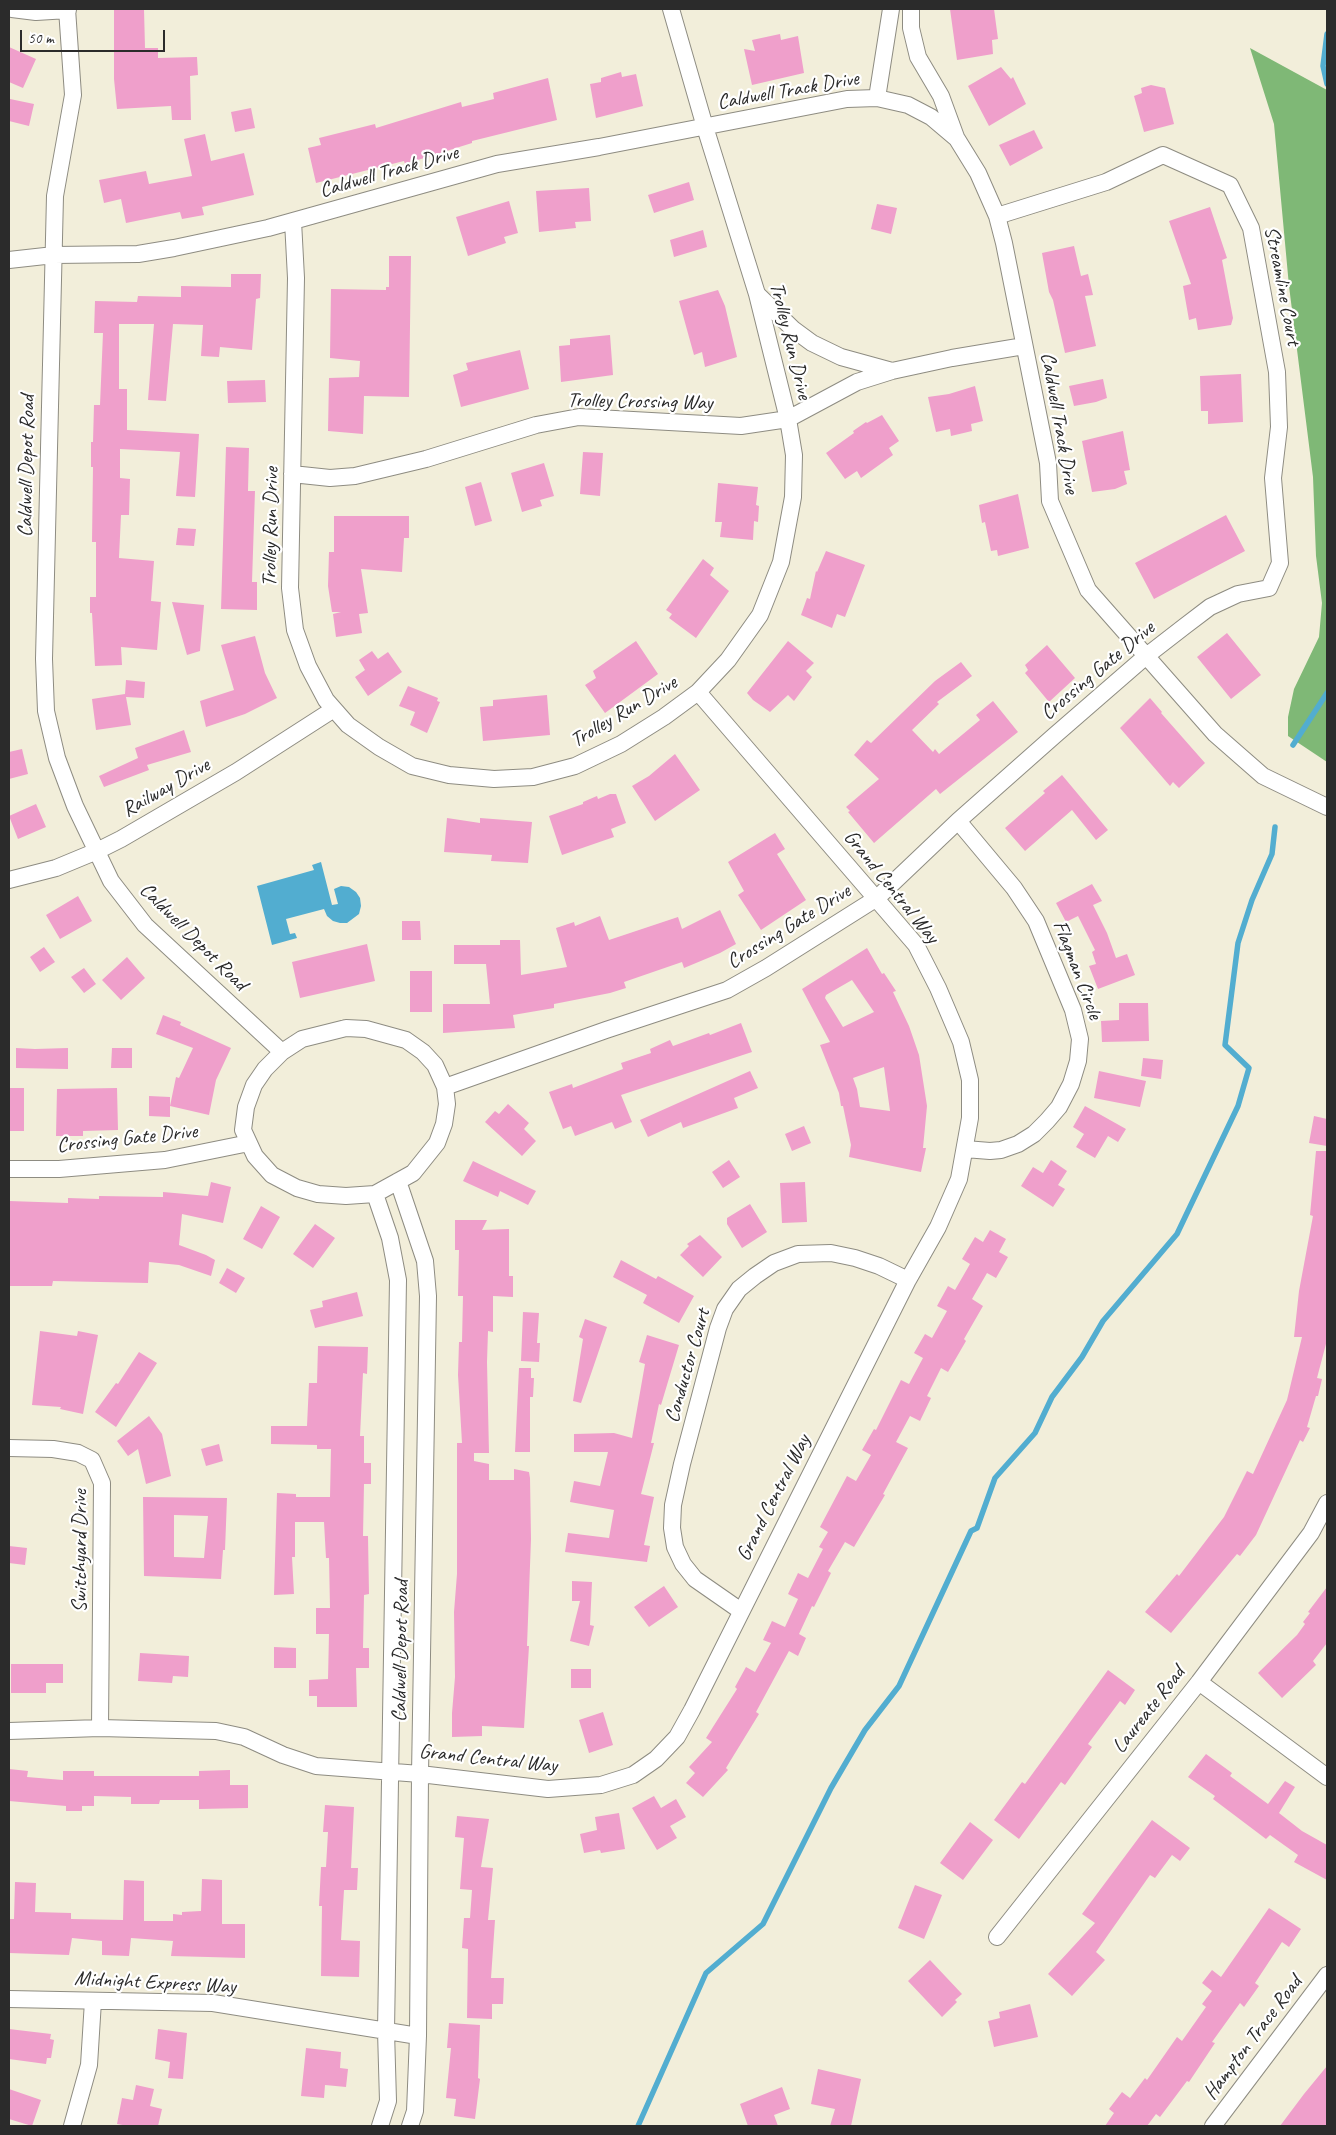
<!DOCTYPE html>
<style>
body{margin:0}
#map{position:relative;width:1336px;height:2135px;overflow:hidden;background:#f2eeda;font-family:Caveat,sans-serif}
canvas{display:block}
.frame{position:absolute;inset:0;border:10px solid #2b2b2b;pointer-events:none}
.scale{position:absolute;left:20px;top:30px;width:145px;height:22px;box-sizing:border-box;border:2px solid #2b2b2b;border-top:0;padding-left:6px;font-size:15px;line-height:18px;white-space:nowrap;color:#2b2b2b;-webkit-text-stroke:4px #fff;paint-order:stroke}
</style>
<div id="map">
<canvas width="1336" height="2135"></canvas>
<div class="frame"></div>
<div class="scale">50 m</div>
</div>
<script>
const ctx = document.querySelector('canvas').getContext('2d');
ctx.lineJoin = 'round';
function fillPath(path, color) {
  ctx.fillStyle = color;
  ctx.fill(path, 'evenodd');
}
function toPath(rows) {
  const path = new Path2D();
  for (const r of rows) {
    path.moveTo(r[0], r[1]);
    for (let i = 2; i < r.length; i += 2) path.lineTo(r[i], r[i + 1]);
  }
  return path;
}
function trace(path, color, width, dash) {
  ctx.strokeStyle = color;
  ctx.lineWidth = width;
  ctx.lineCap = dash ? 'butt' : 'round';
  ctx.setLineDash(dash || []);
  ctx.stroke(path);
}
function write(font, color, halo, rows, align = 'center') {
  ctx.font = font + ' Caveat,sans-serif';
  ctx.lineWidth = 4.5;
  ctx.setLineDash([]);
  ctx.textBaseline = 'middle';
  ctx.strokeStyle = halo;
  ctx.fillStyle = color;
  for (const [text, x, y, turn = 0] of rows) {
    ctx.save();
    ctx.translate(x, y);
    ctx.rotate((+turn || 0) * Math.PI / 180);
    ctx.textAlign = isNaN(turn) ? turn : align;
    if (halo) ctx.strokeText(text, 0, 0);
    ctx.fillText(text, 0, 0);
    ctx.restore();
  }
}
const forest = toPath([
 [1250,48,1327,90,1327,762,1288,736,1288,717,1294,689,1319,637,1322,603,1316,556,1313,477,1289,286,1274,124]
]);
const water = toPath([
 [321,862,332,905,338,904,334,889,341,886,349,887,356,892,360,898,361,906,359,914,347,923,340,923,333,921,327,916,324,909,286,919,290,934,295,933,297,938,272,945,257,886,314,870,312,865]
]);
const stream = toPath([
 [1327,34,1323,66,1327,84],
 [1293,745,1327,693],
 [638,2126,706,1973,763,1924,831,1788,865,1730,899,1686,971,1531,977,1528,995,1478,1035,1433,1052,1397,1082,1357,1103,1321,1177,1234,1238,1106,1249,1068,1225,1045,1238,943,1252,900,1272,854,1275,827]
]);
const building = toPath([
 [114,9,144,9,145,48,158,48,158,58,197,57,198,75,190,76,191,120,172,120,171,106,117,109,114,79],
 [950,9,994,9,998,39,992,40,993,54,957,60],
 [780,34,781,40,798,36,804,73,752,85,744,49,755,51,752,40],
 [9,47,36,59,23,88,9,82],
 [1001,67,1011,79,1013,77,1026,104,989,126,968,86],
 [621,72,622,77,636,74,643,106,596,118,590,84,601,82,601,78],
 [548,78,557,120,472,141,472,143,405,164,404,161,316,183,308,148,321,145,319,138,375,124,376,128,461,102,462,107,494,99,493,93],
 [1151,85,1165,88,1174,124,1144,132,1134,96,1142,93,1141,88],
 [10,99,34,104,29,126,9,121],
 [251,108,255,128,235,132,231,112],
 [1034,130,1043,148,1010,166,999,145],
 [205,134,211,161,244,153,254,195,202,207,204,215,182,219,180,212,126,223,121,199,104,203,99,180,146,171,149,184,192,176,184,139],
 [689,182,694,200,654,213,648,195],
 [589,188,591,221,575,222,576,228,539,232,536,191],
 [509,201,518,233,504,237,506,243,468,256,456,217],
 [877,204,897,208,891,234,871,229],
 [1210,207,1227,258,1222,260,1233,318,1231,325,1198,330,1196,318,1189,320,1183,286,1191,284,1169,221],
 [703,230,707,247,674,257,670,240],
 [1074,246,1081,276,1088,274,1093,295,1085,296,1096,346,1065,353,1053,300,1049,292,1042,253],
 [389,256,411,256,409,397,364,396,363,434,328,431,329,378,359,377,360,361,330,358,331,289,386,290,386,287,389,287],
 [231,274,261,274,260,298,256,299,252,350,220,347,219,357,201,356,203,325,173,324,166,401,148,400,154,324,119,324,119,389,127,389,127,430,199,434,195,497,176,496,180,452,120,449,120,478,130,479,129,515,121,515,119,558,154,561,151,601,161,602,157,650,121,647,122,665,95,666,92,613,90,613,90,597,96,597,96,542,92,542,93,467,91,467,91,442,93,442,94,405,100,405,103,333,94,333,95,301,137,302,138,296,181,297,181,286,231,287],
 [718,290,725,306,737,357,705,367,702,352,694,355,679,301],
 [610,335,613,375,561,382,559,346,570,345,570,339],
 [520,350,529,389,461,407,453,375,468,370,466,363],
 [1241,374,1243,422,1208,424,1208,411,1201,411,1200,376],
 [1103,379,1107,398,1096,402,1074,406,1069,386],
 [265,380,266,402,228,403,227,381],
 [975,386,983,421,971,424,972,431,951,436,950,429,936,432,928,397,949,394],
 [882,415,899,441,889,448,893,455,861,478,857,471,845,479,826,453,854,433,853,431,866,422,867,423],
 [1123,431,1130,470,1124,471,1127,484,1115,489,1092,492,1082,441],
 [226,447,249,448,248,491,255,491,252,582,257,582,257,610,221,609],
 [583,452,603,453,600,496,580,494],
 [544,463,554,496,540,500,542,506,522,512,511,473],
 [481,482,492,521,475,526,465,487],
 [718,483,758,487,756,505,759,506,758,522,754,521,753,540,720,537,722,522,715,522],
 [1018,494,1029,548,998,556,997,550,991,551,985,522,982,523,979,505],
 [1226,515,1245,551,1154,599,1135,563],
 [334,516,409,516,409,538,404,538,402,572,361,569,368,613,359,614,362,633,336,637,333,614,341,612,332,612,328,586,329,552,334,552],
 [178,528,196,529,194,546,176,545],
 [826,551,865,565,845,617,837,614,832,628,801,615,807,598,810,599,816,571,817,572],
 [703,559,714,568,710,575,729,591,696,638,669,618,672,614,666,610],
 [172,602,204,605,200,651,187,655],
 [1227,633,1261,675,1231,699,1197,657],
 [255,636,265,673,277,698,245,714,206,727,200,701,234,690,221,645],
 [636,641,658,674,605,713,585,685,596,678,593,671],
 [788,641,814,663,806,671,812,677,794,701,788,695,770,712,753,700,747,693],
 [1047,645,1075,678,1049,702,1025,673,1028,670,1025,665],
 [372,651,378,659,388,652,402,672,368,696,355,677,365,670,359,660],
 [961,662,972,676,937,702,939,704,912,730,933,752,935,749,939,754,980,720,976,715,993,701,1018,732,940,794,936,789,874,843,848,812,850,811,846,807,879,779,854,755,867,740,871,743,935,681],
 [126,680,145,682,144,698,126,697,131,725,96,730,92,699,125,694],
 [408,686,438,698,437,701,440,702,427,733,410,725,415,712,399,706],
 [547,695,550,735,483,741,480,707,493,706,493,700],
 [1150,698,1162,712,1161,713,1205,763,1179,788,1173,782,1170,786,1120,728],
 [184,730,191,752,147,765,149,770,104,787,99,776,138,758,135,748],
 [22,749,28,774,9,779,9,752],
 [675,754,700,790,655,821,632,786,649,776],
 [1062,775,1108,830,1096,840,1072,810,1025,851,1005,828,1045,793,1043,791],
 [610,794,616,794,626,823,611,829,614,837,562,855,549,816,583,804,583,802,597,796,598,799],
 [36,804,46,827,18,839,9,816],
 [447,818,480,823,480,818,532,822,528,863,491,861,492,855,444,852],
 [775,833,785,849,777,854,806,900,761,930,738,895,744,891,728,862],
 [1092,884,1102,901,1093,905,1107,933,1116,958,1127,954,1135,975,1098,989,1089,966,1096,964,1092,952,1095,950,1078,916,1066,922,1056,903],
 [78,896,92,921,60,939,46,915],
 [720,910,736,944,720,953,684,968,682,962,624,982,626,988,610,993,554,1004,554,1008,513,1015,515,1028,443,1033,443,1004,490,1004,486,964,454,964,454,945,500,945,500,940,520,940,521,975,567,967,556,928,574,922,575,926,600,916,609,940,678,917,682,929],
 [402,921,420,921,421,940,402,940],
 [367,944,375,981,300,998,292,962],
 [44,947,55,962,40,972,30,957],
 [867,948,882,974,884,973,896,991,893,992,909,1026,919,1055,927,1106,923,1148,926,1148,921,1172,849,1157,851,1145,843,1106,841,1106,839,1093,820,1045,830,1042,802,989],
 [852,980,874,1012,843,1027,825,998,826,995],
 [884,1067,890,1111,860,1107,857,1089,853,1078],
 [127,957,145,978,121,1000,102,980],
 [84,968,96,984,84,993,71,977],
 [410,971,432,971,432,1012,410,1012],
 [1119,1003,1148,1003,1149,1041,1102,1042,1101,1021,1119,1020],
 [163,1015,181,1022,180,1025,231,1048,216,1080,209,1115,170,1106,176,1077,179,1078,193,1048,156,1034],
 [741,1023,752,1052,621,1095,632,1122,615,1129,612,1122,575,1136,571,1126,563,1129,549,1092,572,1084,573,1088,623,1069,621,1063,651,1053,650,1049,670,1040,673,1046,709,1033,710,1035],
 [16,1048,35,1049,68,1048,68,1069,16,1068],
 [112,1048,132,1048,132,1068,111,1068],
 [1143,1058,1163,1060,1161,1079,1141,1076],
 [750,1071,758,1088,734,1098,738,1108,683,1128,681,1122,648,1137,640,1120],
 [1099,1071,1146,1081,1140,1107,1094,1098],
 [9,1088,24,1088,24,1131,9,1131],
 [117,1088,118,1130,83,1131,83,1136,56,1136,57,1089],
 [149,1096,170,1097,170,1117,149,1116],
 [508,1104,529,1123,524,1129,536,1141,522,1156,485,1122,495,1111,499,1114],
 [1085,1106,1126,1129,1118,1142,1108,1136,1095,1158,1076,1147,1084,1134,1073,1127],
 [1314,1116,1327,1119,1327,1146,1309,1143],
 [804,1126,811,1143,792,1151,785,1134],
 [1316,1151,1327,1151,1327,1340,1317,1378,1322,1379,1318,1396,1316,1396,1307,1427,1310,1428,1303,1442,1300,1440,1256,1535,1240,1556,1237,1554,1171,1633,1145,1612,1177,1574,1179,1576,1224,1517,1247,1471,1253,1474,1287,1400,1302,1337,1294,1337,1299,1291,1313,1216,1310,1215],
 [729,1160,740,1177,723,1188,712,1172],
 [1051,1160,1067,1171,1058,1185,1065,1189,1053,1207,1021,1186,1033,1167,1043,1173],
 [473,1161,536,1191,528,1205,500,1191,498,1197,463,1181],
 [211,1182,231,1187,223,1223,182,1214,179,1245,206,1255,215,1260,211,1276,179,1265,149,1262,148,1283,53,1281,52,1286,9,1286,9,1201,68,1203,68,1198,99,1199,99,1196,163,1197,163,1192,208,1196],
 [805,1182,807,1222,782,1223,780,1183],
 [750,1204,767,1232,742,1248,727,1224,727,1218],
 [261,1206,280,1217,262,1249,243,1239],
 [455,1220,487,1220,482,1230,509,1229,509,1276,513,1276,513,1297,493,1296,493,1332,488,1331,487,1362,489,1453,474,1453,474,1461,489,1464,489,1480,514,1480,514,1469,529,1472,530,1478,531,1539,527,1646,529,1646,524,1728,482,1726,482,1736,452,1737,452,1713,455,1677,454,1612,457,1574,457,1443,462,1443,458,1375,459,1342,462,1342,463,1296,458,1296,459,1250,455,1250],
 [315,1224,335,1238,313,1268,293,1254],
 [990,1230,1006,1239,999,1252,1008,1257,996,1278,987,1273,972,1299,983,1306,964,1339,966,1341,948,1372,941,1368,927,1396,931,1398,920,1421,910,1416,896,1442,908,1448,883,1494,885,1495,854,1547,845,1542,828,1571,831,1573,814,1607,812,1606,799,1634,806,1638,798,1656,789,1651,756,1712,759,1714,726,1768,728,1770,703,1797,686,1783,695,1773,689,1767,712,1742,706,1738,737,1689,735,1687,746,1667,755,1672,771,1643,763,1640,772,1621,785,1627,798,1599,788,1594,798,1573,808,1578,823,1549,819,1547,828,1532,820,1527,847,1476,856,1481,871,1455,862,1450,874,1429,876,1430,901,1380,909,1384,923,1358,914,1353,925,1334,932,1338,947,1311,937,1306,948,1286,955,1290,970,1264,962,1259,975,1237,983,1242],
 [700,1235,722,1257,703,1277,680,1255,689,1246,687,1244],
 [621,1260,656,1279,658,1276,694,1296,679,1323,643,1303,647,1295,613,1277],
 [227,1268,245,1278,236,1293,219,1283],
 [357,1292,363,1316,315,1328,310,1310,323,1307,322,1301],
 [523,1312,539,1313,537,1343,540,1343,539,1362,521,1361],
 [585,1319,607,1327,581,1403,573,1401,583,1339,579,1337],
 [40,1331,77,1336,78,1331,98,1335,83,1414,60,1409,61,1407,32,1405],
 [647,1335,679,1345,661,1405,659,1404,651,1443,654,1443,641,1494,654,1497,644,1545,650,1546,647,1562,565,1552,568,1533,609,1538,614,1510,570,1502,574,1481,600,1486,608,1452,574,1452,574,1434,614,1433,632,1438,645,1364,639,1362],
 [318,1346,368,1347,367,1374,363,1373,360,1436,364,1436,364,1463,371,1463,371,1484,364,1484,363,1536,368,1536,369,1594,364,1595,363,1648,369,1648,369,1668,356,1668,357,1707,317,1707,317,1696,309,1696,309,1680,328,1679,329,1634,316,1634,316,1608,330,1608,329,1558,326,1558,324,1522,295,1522,295,1557,292,1557,294,1594,274,1595,277,1493,296,1494,296,1497,330,1497,331,1449,317,1449,317,1445,271,1444,271,1426,307,1426,309,1383,317,1383],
 [139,1352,157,1363,116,1427,95,1412,116,1383,118,1384],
 [519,1368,531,1368,531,1378,534,1378,533,1397,530,1397,530,1452,515,1452],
 [149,1416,162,1434,171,1476,146,1484,138,1449,128,1456,117,1441],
 [219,1444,223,1461,206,1466,201,1449],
 [143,1497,227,1498,225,1550,223,1550,221,1579,144,1576],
 [174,1515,208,1516,204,1558,174,1557],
 [9,1546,27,1548,25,1565,9,1563],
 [572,1581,592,1582,590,1625,594,1626,589,1646,570,1641,580,1601,572,1601],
 [664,1586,678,1607,649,1627,634,1607],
 [1327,1587,1327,1643,1313,1661,1316,1665,1282,1698,1258,1673,1297,1635,1305,1624,1303,1622,1310,1613,1308,1612],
 [274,1647,296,1648,296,1668,274,1668],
 [140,1653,189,1656,188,1677,173,1676,172,1683,138,1681],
 [11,1664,63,1664,63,1683,46,1683,46,1693,11,1693],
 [571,1669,591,1669,591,1688,571,1688],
 [1108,1670,1135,1690,1125,1705,1120,1701,1088,1744,1092,1747,1065,1785,1061,1782,1019,1839,994,1820,1022,1782,1025,1784],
 [603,1712,613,1745,589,1753,579,1720],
 [1206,1754,1232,1773,1230,1776,1268,1804,1285,1781,1295,1787,1279,1813,1302,1831,1327,1845,1327,1880,1294,1862,1298,1855,1270,1835,1266,1839,1213,1799,1215,1796,1188,1777],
 [9,1769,28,1771,27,1777,63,1780,63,1771,94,1771,94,1776,199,1776,199,1771,230,1770,230,1785,248,1785,248,1808,199,1809,199,1800,160,1800,159,1804,131,1804,131,1797,94,1796,94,1806,82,1806,82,1811,66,1811,66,1806,9,1801],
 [654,1796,661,1808,676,1799,686,1817,670,1826,677,1838,657,1850,632,1808],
 [325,1805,354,1807,351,1868,358,1868,357,1890,344,1890,341,1940,360,1941,359,1977,321,1976,322,1906,319,1906,321,1867,326,1867,328,1832,323,1832],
 [619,1813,625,1849,601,1853,600,1850,584,1853,580,1834,597,1830,595,1817],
 [457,1816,489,1819,481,1867,493,1868,488,1920,495,1920,491,1978,504,1978,503,2004,492,2004,492,2019,467,2018,468,1949,462,1948,464,1918,470,1918,472,1890,460,1889,464,1838,455,1837],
 [1152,1820,1190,1848,1180,1861,1172,1855,1155,1878,1150,1875,1096,1952,1105,1960,1072,1996,1048,1974,1095,1923,1082,1914],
 [970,1822,993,1840,963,1880,940,1863],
 [202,1879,222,1880,222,1924,245,1924,245,1958,171,1956,173,1941,131,1938,129,1956,102,1955,102,1941,72,1938,69,1955,9,1953,9,1919,14,1919,15,1882,36,1883,35,1912,71,1913,71,1919,123,1920,124,1880,144,1881,144,1921,173,1921,173,1914,182,1915,182,1912,201,1911],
 [915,1885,942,1895,924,1939,898,1928],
 [1269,1908,1301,1929,1289,1947,1282,1942,1255,1983,1259,1986,1244,2007,1240,2003,1212,2042,1215,2043,1189,2082,1187,2081,1160,2117,1156,2114,1147,2126,1105,2126,1114,2113,1109,2109,1122,2092,1130,2098,1145,2078,1147,2080,1177,2037,1182,2041,1206,2007,1202,2004,1212,1991,1202,1983,1212,1970,1221,1977],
 [930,1960,962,1994,955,2000,957,2002,942,2017,908,1981],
 [1030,2004,1038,2037,994,2047,988,2021,1000,2018,999,2012],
 [449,2023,480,2025,478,2078,480,2079,475,2119,454,2116,456,2099,446,2098,451,2048,447,2048],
 [9,2029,51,2034,50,2039,54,2040,51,2058,47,2058,46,2064,9,2059],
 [158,2029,187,2033,183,2079,168,2078,170,2062,155,2059],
 [306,2048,341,2052,340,2068,348,2069,346,2087,325,2085,324,2098,301,2096],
 [1327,2066,1327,2126,1280,2126,1304,2094],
 [818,2069,861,2079,851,2126,830,2126,835,2109,811,2104],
 [136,2085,154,2089,150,2106,162,2109,158,2126,128,2126,117,2124,122,2098,133,2100],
 [782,2087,790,2109,774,2115,778,2126,748,2126,740,2104],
 [9,2089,41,2100,32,2126,9,2119]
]);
const street = toPath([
 [12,9,36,12,68,10],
 [67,9,73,95,55,196,44,659,46,711,57,758,75,806,111,881,145,925,282,1052],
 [911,9,911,28,918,57,941,96,956,137],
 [877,98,891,9],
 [293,221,296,278,290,588,295,630,308,666,326,700,348,725,379,747,412,766,449,775,494,779,533,777,575,766,621,744,664,717,698,692,728,660,760,615,781,562,793,497,794,455,788,419,757,294,705,127,671,9],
 [9,260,54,255,138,254,174,248,268,228,497,164,599,147,847,99,877,98,908,105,931,117,957,139,978,173,997,216,1004,243,1048,463,1050,501,1088,590,1215,734,1263,776,1327,807],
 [757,294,793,329,812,343,841,357,892,371],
 [292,474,330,478,355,476,426,459,536,425,579,417,741,426,788,419,857,382,892,371,952,358,1024,346],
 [958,821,1014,888,1036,921,1073,1010,1080,1039,1078,1061,1071,1084,1059,1107,1047,1121,1034,1134,1018,1144,1001,1150,990,1151,965,1149],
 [9,880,56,868,97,851,121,839,236,772,334,709],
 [346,1028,366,1029,406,1040,423,1052,435,1065,445,1087,447,1104,444,1124,437,1143,413,1173,375,1194,346,1196,318,1194,297,1188,272,1175,255,1156,243,1130,246,1107,254,1085,265,1069,282,1052,302,1039,346,1028],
 [445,1087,606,1030,727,990,766,968,877,898,958,821,1054,736,1145,657,1185,626,1210,607,1238,594,1269,588,1280,563,1273,478,1279,427,1277,372,1251,228,1230,185,1163,155,1106,182,997,216],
 [9,1169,59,1169,165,1160,249,1143],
 [398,1181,425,1261,428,1296,420,1774,418,2036,415,2111,410,2126],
 [375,1194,390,1238,398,1280,386,2031,388,2101,380,2126],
 [9,1448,53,1449,78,1453,92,1460,102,1483,100,1728],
 [741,1611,695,1579,683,1564,675,1547,672,1528,673,1505,682,1464,718,1328,725,1309,739,1289,755,1276,774,1263,798,1254,831,1253,855,1258,879,1266,908,1280],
 [1199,1682,1327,1777],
 [9,1731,100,1728,216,1731,244,1737,283,1755,316,1766,420,1774,548,1789,601,1785,633,1775,656,1759,677,1737,692,1710,908,1280,938,1227,959,1179,970,1118,970,1080,961,1042,938,988,916,945,698,692],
 [997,1937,1199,1682,1311,1533,1327,1503],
 [9,1999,213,2003,418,2036],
 [72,2126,89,2065,93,2001],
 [1213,2126,1327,1975]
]);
const streetNames = [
 ["Caldwell Track Drive",788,91,-10],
 ["Caldwell Track Drive",389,172,-16],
 ["Streamline Court",1282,286,79],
 ["Trolley Run Drive",790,341,76],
 ["Trolley Crossing Way",640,402,1],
 ["Caldwell Track Drive",1059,423,80],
 ["Caldwell Depot Road",27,466,-89],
 ["Trolley Run Drive",271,527,-89],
 ["Crossing Gate Drive",1098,671,-40],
 ["Trolley Run Drive",624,712,-31],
 ["Railway Drive",166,788,-30],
 ["Grand Central Way",891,887,51],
 ["Crossing Gate Drive",789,927,-32],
 ["Caldwell Depot Road",193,937,45],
 ["Flagman Circle",1077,970,69],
 ["Crossing Gate Drive",127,1139,-6],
 ["Conductor Court",688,1366,-74],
 ["Grand Central Way",774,1498,-63],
 ["Switchyard Drive",80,1551,-90],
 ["Caldwell Depot Road",401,1651,-89],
 ["Laureate Road",1149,1710,-52],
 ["Grand Central Way",488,1759,6],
 ["Midnight Express Way",155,1983,3],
 ["Hampton Trace Road",1253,2038,-53]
];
fillPath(forest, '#7fb876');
fillPath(water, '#52add0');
trace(stream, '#52add0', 5.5);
fillPath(building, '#ef9fcb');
trace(street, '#8e8c82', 18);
trace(street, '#fff', 16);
write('21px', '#2b2b2b', '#fff', streetNames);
</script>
